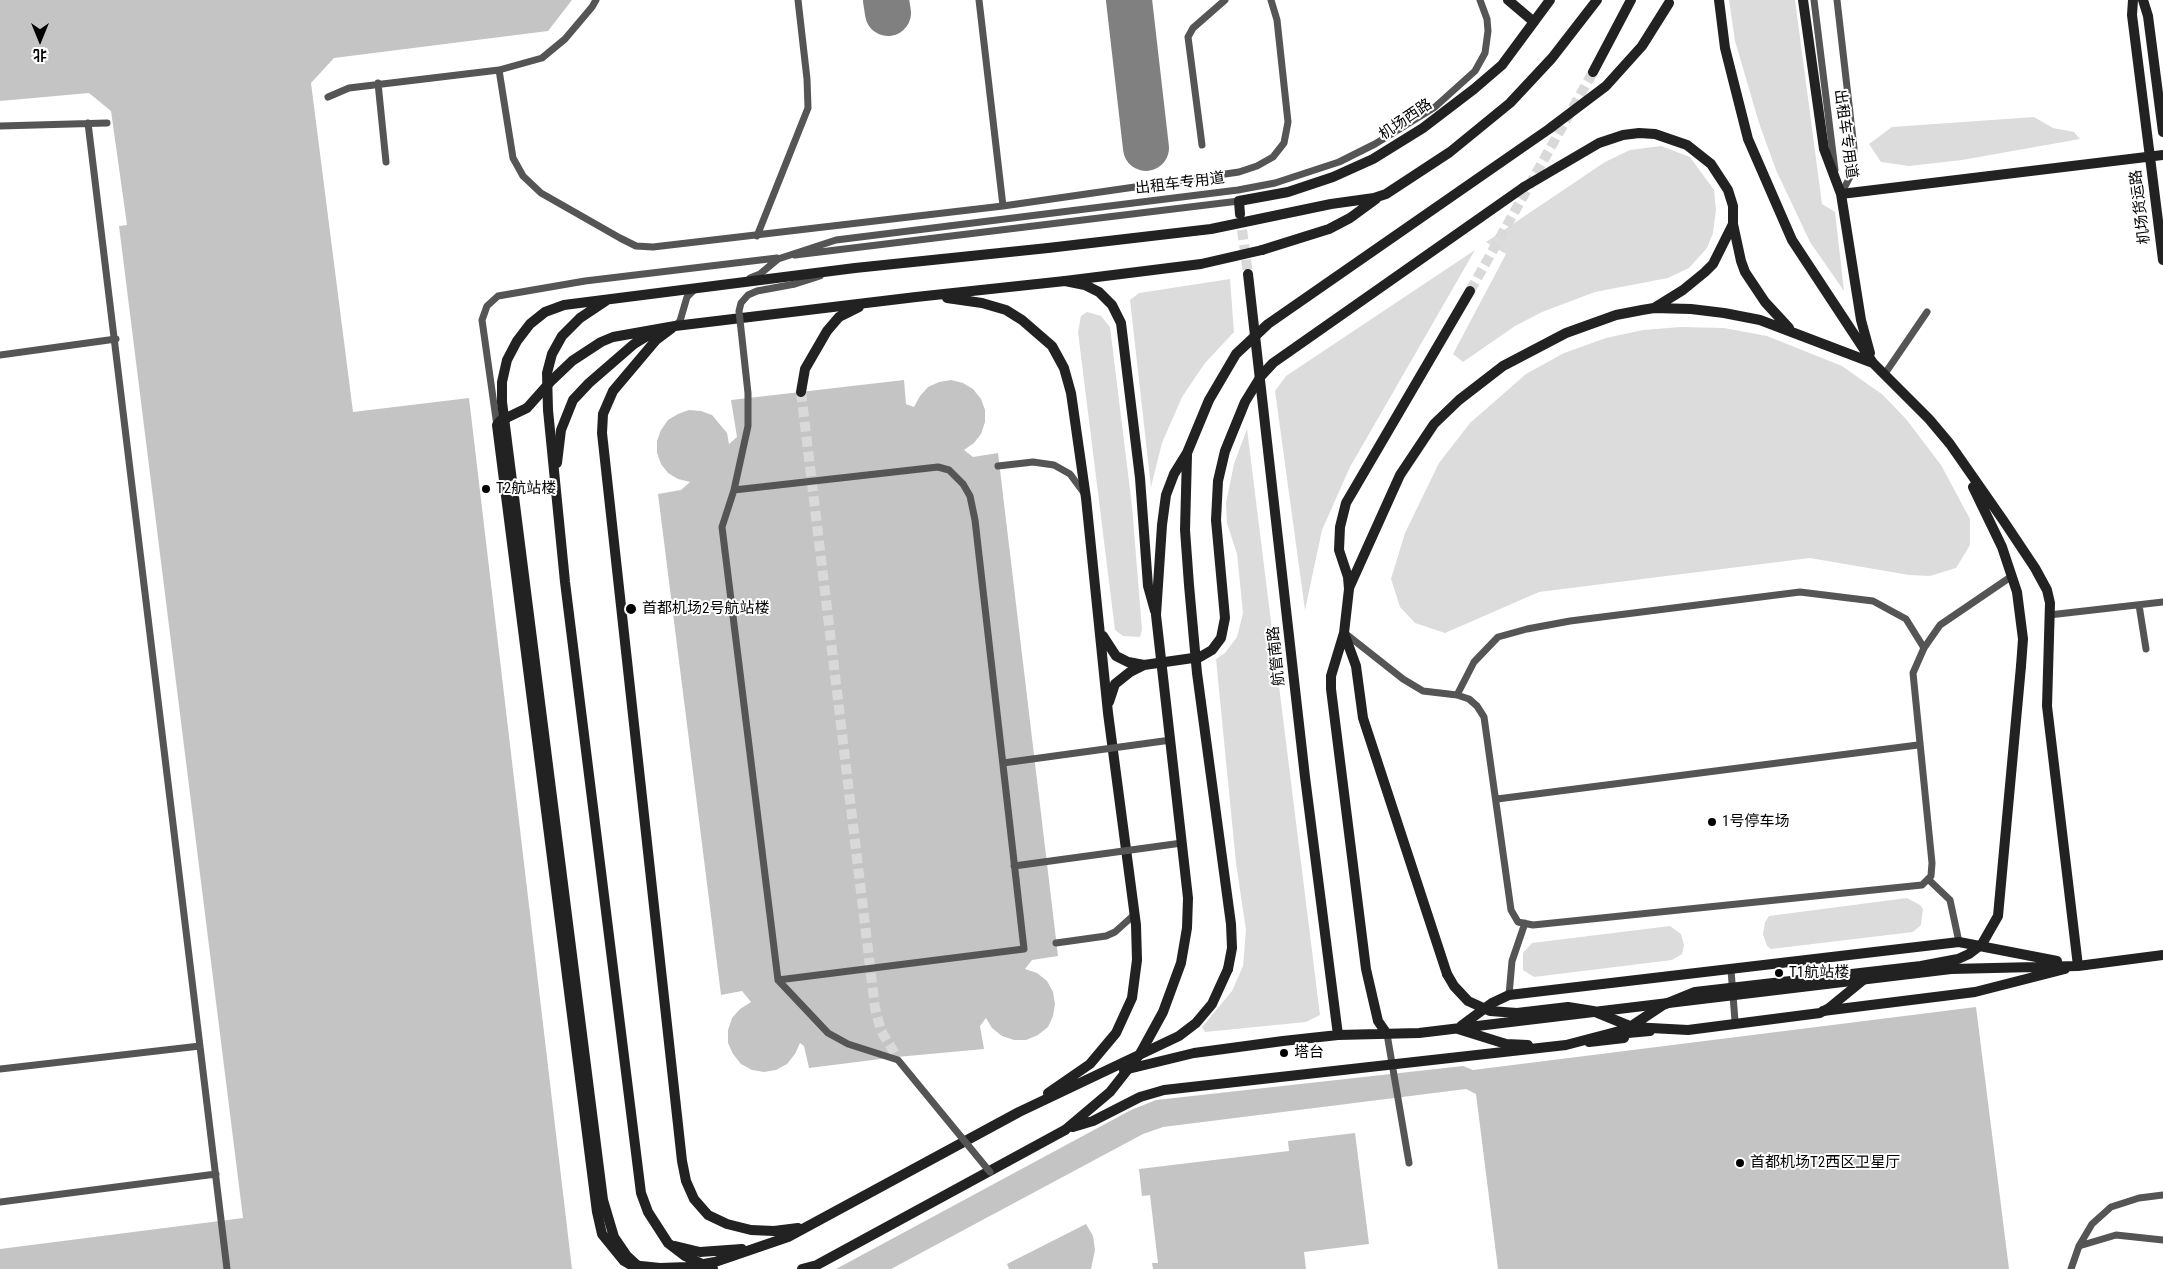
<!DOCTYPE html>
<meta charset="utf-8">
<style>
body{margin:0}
#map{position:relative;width:2163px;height:1269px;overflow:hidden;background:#fff;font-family:"Roboto Condensed","Noto Sans SC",sans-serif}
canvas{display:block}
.north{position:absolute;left:15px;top:15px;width:50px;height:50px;-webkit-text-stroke:4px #fff;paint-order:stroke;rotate:180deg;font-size:14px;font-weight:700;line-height:20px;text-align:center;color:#000}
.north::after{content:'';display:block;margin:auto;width:18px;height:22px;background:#000;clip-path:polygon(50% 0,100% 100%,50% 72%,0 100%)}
</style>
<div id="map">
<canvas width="2163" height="1269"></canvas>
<div class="north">北</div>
</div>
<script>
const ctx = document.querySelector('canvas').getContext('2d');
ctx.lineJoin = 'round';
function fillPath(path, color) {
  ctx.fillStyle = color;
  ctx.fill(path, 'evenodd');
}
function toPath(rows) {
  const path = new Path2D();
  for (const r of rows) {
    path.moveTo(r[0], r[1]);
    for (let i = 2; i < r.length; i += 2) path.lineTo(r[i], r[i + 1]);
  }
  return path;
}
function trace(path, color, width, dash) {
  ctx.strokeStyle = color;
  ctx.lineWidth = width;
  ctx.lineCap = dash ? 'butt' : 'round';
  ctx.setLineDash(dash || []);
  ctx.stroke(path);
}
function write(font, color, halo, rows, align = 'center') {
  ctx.font = font + ' "Roboto Condensed","Noto Sans SC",sans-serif';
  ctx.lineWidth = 4;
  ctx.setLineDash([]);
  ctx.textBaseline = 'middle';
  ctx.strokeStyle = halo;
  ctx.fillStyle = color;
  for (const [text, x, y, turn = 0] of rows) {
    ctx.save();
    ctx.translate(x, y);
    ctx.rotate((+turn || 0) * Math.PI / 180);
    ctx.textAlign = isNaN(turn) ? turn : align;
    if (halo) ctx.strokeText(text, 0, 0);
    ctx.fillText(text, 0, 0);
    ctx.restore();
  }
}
const green = toPath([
 [1729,0,1795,0,1822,204,1835,212,1844,291,1810,242,1776,170,1759,123,1735,41],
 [2034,117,2053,128,2074,132,2080,139,1962,160,1909,166,1881,162,1869,144,1892,127],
 [1661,146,1690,157,1714,190,1716,210,1713,233,1707,248,1689,268,1668,278,1595,292,1542,312,1515,326,1463,362,1453,354,1506,254,1486,242,1605,162,1630,150],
 [1475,250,1350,467,1322,530,1305,610,1275,391,1286,376],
 [1230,279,1234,332,1205,363,1182,397,1162,443,1151,487,1130,300,1139,293],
 [1087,312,1101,316,1110,327,1132,506,1142,630,1140,637,1123,636,1115,630,1078,332,1081,316],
 [1681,327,1724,328,1767,336,1842,366,1883,395,1906,419,1941,465,1970,519,1970,545,1956,568,1930,576,1909,575,1810,558,1539,592,1445,633,1415,623,1400,607,1391,579,1405,533,1439,463,1470,423,1526,374,1564,353,1606,338,1643,330],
 [1247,429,1320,1015,1306,1022,1205,1032,1202,1027,1232,991,1243,966,1246,930,1236,863,1216,659,1225,653,1237,637,1243,613,1237,554,1227,523,1226,503,1234,464],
 [1907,898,1920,905,1923,909,1921,925,1913,932,1771,949,1767,946,1763,934,1765,922,1769,916],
 [1670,926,1681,934,1684,945,1682,954,1672,960,1534,977,1523,970,1523,953,1532,943]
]);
const taxiway = toPath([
 [886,0,888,13],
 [1129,0,1146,148]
]);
const building = toPath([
 [0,0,572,0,548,31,334,58,311,83,353,412,469,398,572,1269,0,1269,0,1249,243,1218,119,226,127,225,111,111,89,93,0,101],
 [904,380,906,404,914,407,920,396,928,387,939,382,951,380,963,383,973,389,981,399,985,410,985,422,981,434,974,443,964,450,973,457,998,453,1058,956,1032,960,1025,969,1037,973,1047,981,1053,992,1055,1004,1053,1016,1048,1027,1038,1035,1026,1040,1014,1040,1002,1036,992,1028,986,1018,980,1026,984,1049,897,1057,809,1068,804,1046,800,1043,795,1054,787,1064,776,1070,764,1072,752,1070,741,1064,733,1054,728,1043,728,1030,732,1018,740,1009,751,1002,742,991,721,995,658,494,681,490,690,482,678,479,668,473,661,464,657,453,657,441,661,430,668,420,678,414,689,410,701,411,712,415,727,433,729,444,737,437,731,400],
 [1976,1007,2009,1269,1498,1269,1476,1094,1466,1089,1163,1127,1143,1134,891,1269,836,1269,1131,1110,1156,1100,1463,1066,1473,1070],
 [1355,1133,1369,1244,1304,1252,1306,1269,1153,1269,1152,1263,1158,1263,1150,1195,1142,1196,1139,1169,1289,1151,1288,1141],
 [1086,1224,1093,1236,1095,1250,1091,1269,1009,1269,1007,1264]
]);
const secondaryTunnel = toPath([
 [1240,215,1248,274],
 [1470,291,1593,72],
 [801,392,875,1008,881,1031,897,1057]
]);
const lane = toPath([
 [979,0,1003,206],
 [1814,0,1835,170],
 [1837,0,1854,148,1852,173,1841,194],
 [499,70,513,158,523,176,541,193,620,238,636,246,653,247,1003,206,1239,172,1257,166,1273,157,1284,143,1288,122,1277,20,1271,0],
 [378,83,386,162],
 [328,97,349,88,499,70,542,58,565,39,592,7,596,0],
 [88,123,227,1269],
 [0,126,107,123],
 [1202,145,1188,37,1193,28,1225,0],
 [757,236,808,108,807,79,798,0],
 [795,255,1239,201],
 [750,278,760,274,778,259,836,240,1238,190,1275,183,1339,162,1375,144,1435,107,1475,71,1485,53,1488,31,1487,19,1480,0],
 [675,326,680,321,687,297,695,289],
 [0,355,116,339],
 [1884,375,1927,312],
 [497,426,482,320,487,306,498,296,585,281,777,258],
 [998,466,1033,462,1054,465,1070,474,1084,493],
 [2139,605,2146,649],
 [2049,615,2163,602],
 [1346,634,1403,679,1423,691,1457,695,1469,699,1477,706,1484,717,1511,910,1518,922,1533,925,1922,885,1931,876,1932,863,1913,673,1924,648,1940,625,2012,576],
 [1457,695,1474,662,1498,637,1527,629,1570,621,1800,592,1873,601,1906,619,1924,648],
 [1497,799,1918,745],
 [1928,879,1950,900,1959,942],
 [1056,943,1106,936,1115,932,1135,914],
 [1731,970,1735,1021],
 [1509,995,1512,961,1525,923],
 [1387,1034,1409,1163],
 [0,1069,200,1046],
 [0,1202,216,1174],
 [2079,1246,2116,1235,2163,1240],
 [2071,1269,2079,1246,2092,1224,2111,1207,2139,1198,2163,1195]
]);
const secondary = toPath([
 [1508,0,1534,22],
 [1719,0,1725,48,1748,139,1792,240,1873,363,1929,419,1950,444,2003,520,2035,568,2047,590,2050,603,2047,706,2078,966],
 [1803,0,1824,149,1841,194,1861,320,1870,353],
 [2133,0,2132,15,2163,260],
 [2143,0,2148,16,2163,132],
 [1593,72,1631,0],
 [1524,187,1599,143,1623,135,1639,133,1655,134,1687,145,1711,164,1728,190,1733,206,1733,224,1741,261,1745,272,1765,302,1789,328],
 [1841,194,2163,155],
 [1240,214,1239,201,1288,192,1333,177,1373,159,1423,128,1474,89,1502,65,1550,0],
 [1048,248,1211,229,1331,204,1374,198,1386,194,1450,152,1510,103,1552,58,1597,0],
 [1262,250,1329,229,1350,218,1376,199],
 [1248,274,1305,777,1338,1035],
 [947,298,982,303,1006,310,1022,320,1052,346,1064,368,1071,393,1086,498,1108,713,1136,925,1137,960,1132,998,1116,1033,1090,1064,1048,1093],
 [1654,308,1683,290,1705,272,1713,264,1733,224],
 [672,328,656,340,613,391,603,414,602,433,682,1161,686,1181,694,1199,708,1215,727,1224,751,1230,774,1231,798,1228],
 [801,392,805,369,827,331,839,317,859,307],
 [557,463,561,430,573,400,589,383,634,344,652,333],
 [1973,487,2002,547,2017,592,2023,639,2021,666],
 [1349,588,1400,475,1434,424,1459,400,1503,366,1566,333,1616,315,1642,310,1654,308,1691,309,1724,313,1760,320,1873,363],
 [1155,611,1148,586,1140,478,1121,323,1112,305,1099,292,1085,285,1065,281,916,297,675,326,613,337,601,342,572,361,552,380,527,408,500,421,497,425,597,1212,602,1234,624,1261,631,1265,660,1268,687,1267,715,1262,788,1237,1019,1112,1179,1036,1196,1023,1212,1004,1228,969],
 [1344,633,1356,666,1363,718,1447,974],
 [1103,636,1116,656,1128,662,1144,665],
 [1109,702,1115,684,1130,672,1144,665,1200,657,1212,650,1221,638,1225,618,1216,520],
 [1823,1011,1975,992,2065,969],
 [1461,1026,1492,1003,1509,995,1959,942,2057,961],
 [1458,1029,1506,1044,1528,1045],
 [1387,1034,1378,1021,1366,969,1331,689,1331,676,1344,633,1349,589,1348,577,1339,550,1340,527,1346,503,1470,291],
 [1617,1034,1650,1031],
 [1589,1042,1624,1038],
 [1124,1070,1194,1053,1283,1041,1338,1035,1419,1033,1951,969,2078,966,2163,955],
 [675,1246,700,1252,742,1249],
 [802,1269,817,1265,1065,1130]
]);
const laneBridge = toPath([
 [820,276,795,284,757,291,748,295,741,303,739,311,748,393,748,426,734,490,722,527,778,980,828,1033,848,1044,898,1060,990,1172],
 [734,490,938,467,949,470,963,484,970,496,975,520,1024,949,778,980],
 [1003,763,1171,740],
 [1014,866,1182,843]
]);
const secondaryBridge = toPath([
 [1065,281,1201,264,1262,250],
 [607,300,580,318,562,336,552,354,547,373,548,410,565,582,641,1193,648,1212,668,1243,685,1256,713,1269],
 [1187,455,1185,530,1189,585,1197,673,1231,924,1232,948,1228,969],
 [1216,520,1218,481,1225,451,1245,402,1261,376,1273,363,1524,187],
 [1447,974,1454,986,1468,1001,1490,1011,1517,1013,1568,1007,1593,1011,1632,1027,1688,1030,1820,1013,1829,1008,1873,972],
 [1073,1127,1093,1121,1140,1097,1164,1090,1566,1045,1627,1029,1663,1005,1695,992,1921,966,1958,959,1969,954,1982,944,1998,916,2021,666],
 [1065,1130,1110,1092,1140,1054,1163,1012,1181,963,1187,928,1188,898,1156,615,1162,525,1166,495,1174,474,1187,453,1209,400,1236,354,1268,324,1549,129,1606,86,1642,46,1669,3],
 [641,1269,627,1256,614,1237,603,1200,502,402,502,382,507,360,517,341,530,324,545,312,564,305,855,268,1048,248]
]);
const markers = [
 [486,489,5,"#000"],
 [631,609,6,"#000"],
 [1712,822,5,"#000"],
 [1779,973,5,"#000"],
 [1284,1053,5,"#000"],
 [1740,1163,5,"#000"]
];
const streetNames = [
 ["机场西路",1406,120,-34],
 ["出租车专用道",1845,134,82],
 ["出租车专用道",1180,184,-7],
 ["机场货运路",2141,207,-97],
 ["航管南路",1277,656,-96]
];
const poiNames = [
 ["T2航站楼",496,489],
 ["首都机场2号航站楼",642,609],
 ["1号停车场",1722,822],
 ["T1航站楼",1789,973],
 ["塔台",1294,1053],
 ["首都机场T2西区卫星厅",1750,1163]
];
fillPath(green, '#dcdcdc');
trace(taxiway, '#808080', 46);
fillPath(building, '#c4c4c4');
trace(secondaryTunnel, '#d9d9d9', 10, [10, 5]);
trace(lane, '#555', 7);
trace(secondary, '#222', 10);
trace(laneBridge, '#555', 7);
trace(secondaryBridge, '#222', 10);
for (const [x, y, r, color] of markers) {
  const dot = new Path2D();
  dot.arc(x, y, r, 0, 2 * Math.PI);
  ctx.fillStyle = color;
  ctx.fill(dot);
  trace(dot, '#fff', 2);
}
write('15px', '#000', '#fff', streetNames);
write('15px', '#000', '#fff', poiNames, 'left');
</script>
